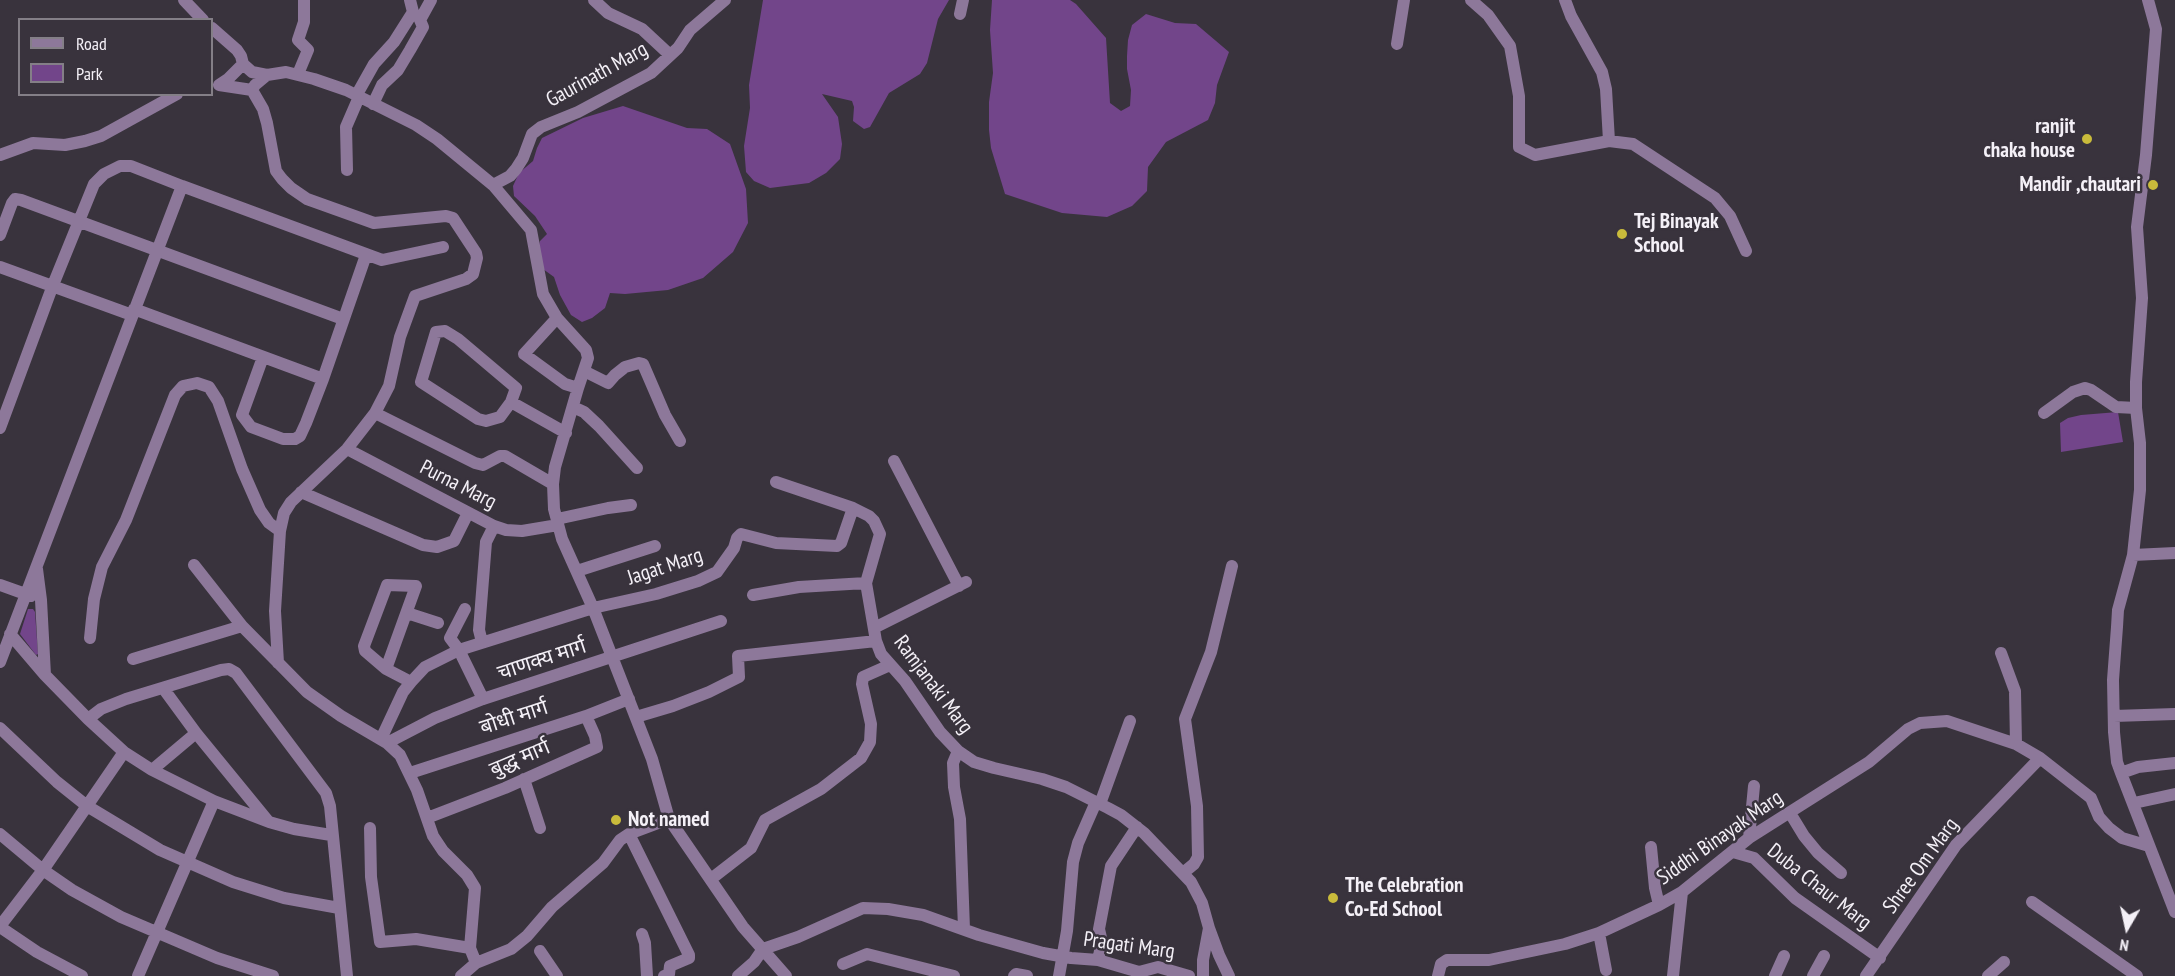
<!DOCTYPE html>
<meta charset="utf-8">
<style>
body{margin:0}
#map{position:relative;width:2175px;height:976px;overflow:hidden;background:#39333d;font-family:"PT Sans Narrow",sans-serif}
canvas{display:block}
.legend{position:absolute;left:18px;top:18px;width:195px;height:78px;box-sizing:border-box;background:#39333d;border:2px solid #847f87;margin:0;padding:8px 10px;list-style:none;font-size:18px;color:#f4f0f7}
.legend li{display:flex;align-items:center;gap:12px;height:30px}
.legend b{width:30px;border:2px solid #847f87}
.north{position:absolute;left:2097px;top:898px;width:60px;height:60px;-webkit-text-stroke:4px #39333d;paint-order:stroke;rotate:189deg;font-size:16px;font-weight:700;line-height:24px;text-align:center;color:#f4f0f7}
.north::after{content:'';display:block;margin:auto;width:21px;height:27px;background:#f4f0f7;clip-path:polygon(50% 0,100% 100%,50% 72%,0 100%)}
</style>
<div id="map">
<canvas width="2175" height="976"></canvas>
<ul class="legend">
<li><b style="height:8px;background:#8d789a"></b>Road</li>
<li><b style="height:16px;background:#72458a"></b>Park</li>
</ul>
<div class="north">N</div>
</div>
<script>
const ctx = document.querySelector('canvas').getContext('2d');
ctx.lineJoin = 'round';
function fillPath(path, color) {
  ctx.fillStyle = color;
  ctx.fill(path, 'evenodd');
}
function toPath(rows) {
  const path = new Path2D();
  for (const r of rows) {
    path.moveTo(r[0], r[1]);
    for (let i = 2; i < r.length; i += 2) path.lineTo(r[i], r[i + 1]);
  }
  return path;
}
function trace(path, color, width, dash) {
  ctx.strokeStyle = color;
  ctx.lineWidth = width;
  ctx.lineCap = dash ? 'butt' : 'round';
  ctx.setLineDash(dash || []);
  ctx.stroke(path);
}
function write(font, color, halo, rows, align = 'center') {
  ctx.font = font + ' "PT Sans Narrow","Noto Sans Devanagari",sans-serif';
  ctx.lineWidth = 5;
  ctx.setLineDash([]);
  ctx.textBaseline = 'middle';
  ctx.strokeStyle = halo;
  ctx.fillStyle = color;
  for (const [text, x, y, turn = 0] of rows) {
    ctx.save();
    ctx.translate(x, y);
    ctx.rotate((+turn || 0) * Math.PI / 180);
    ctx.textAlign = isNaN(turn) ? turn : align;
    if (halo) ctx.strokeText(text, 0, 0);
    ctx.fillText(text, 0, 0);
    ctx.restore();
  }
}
const green = toPath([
 [763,0,949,0,938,19,927,63,920,74,889,93,870,127,864,129,853,121,854,107,852,101,822,94,838,117,842,144,840,159,826,173,809,183,770,188,754,181,746,172,744,146,750,108,749,85],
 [992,0,1070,0,1076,4,1106,38,1110,103,1121,111,1130,106,1131,90,1127,69,1127,56,1128,40,1132,25,1146,14,1175,23,1196,24,1229,52,1217,85,1215,103,1208,120,1166,142,1148,167,1147,191,1132,206,1107,217,1062,213,1005,194,991,148,989,130,989,102,993,73,990,30],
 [623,106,687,128,707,129,730,144,746,189,748,223,733,252,703,278,668,290,625,294,610,293,605,308,592,318,582,322,571,315,560,295,554,277,543,269,537,254,540,241,547,234,535,216,514,196,513,186,519,173,533,161,537,148,542,138,583,118],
 [2118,412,2123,442,2061,452,2060,423,2068,418,2081,415],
 [28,609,33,609,35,612,38,654,36,655,20,634]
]);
const minor = toPath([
 [184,0,203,20],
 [594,0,608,13,642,29,670,55],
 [1471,0,1488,15,1510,46,1519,96,1519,147,1535,155,1609,141],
 [1565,0,1571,16,1602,72,1606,89,1609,141,1633,144,1715,198,1730,216,1746,251],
 [2148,0,2156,29,2146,155,2137,227,2142,298,2136,382,2136,408,2140,443,2140,490,2133,555,2118,610,2117,627,2113,680,2114,732,2117,762,2121,773,2175,912],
 [960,14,963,0],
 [212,28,237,50,241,56,243,64],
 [1397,44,1404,0],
 [243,64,252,72,267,75,255,85,252,90,219,85,228,79,243,64],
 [298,74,308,50,298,40,304,22,304,0],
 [267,75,286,72,314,79,346,90,416,125,437,139,493,185,531,230,543,294,557,318,586,350,588,358,578,388,555,467,553,484,554,509,562,539,593,608,652,759,669,819,743,927,786,976],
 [252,90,263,109,267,123,276,171,282,179,291,188,307,199,374,223,446,216,453,218,476,253,477,258,473,274,466,279,415,296,400,337,389,386,375,413,347,449,291,502,284,513,280,531,275,611,278,663],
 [356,96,374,64,394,42,413,12,410,0],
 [373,104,382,85,398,70,410,50,423,27,420,20,431,0],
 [0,155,33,143,65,145,85,141,101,136,177,94],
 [347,170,346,127,359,97],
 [493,185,510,176,516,169,523,158,532,134,541,127,578,112,651,73,678,48,690,30,725,0],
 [0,235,12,203,15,199,21,200,343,319],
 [0,267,132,315],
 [134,309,323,379],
 [557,318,524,354,565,384,578,388],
 [263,357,242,415,251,427,283,439,295,439,300,436,306,423,323,379,366,255],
 [584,371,608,383,615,375,625,367,639,363,643,364,665,415,680,441],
 [511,402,500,417,486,421,478,419,421,382,436,332,445,331,458,339,516,388,511,402,566,433],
 [573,407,584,412,599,426,637,468],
 [375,413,475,463,483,465,500,456,505,456,553,484],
 [2044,413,2073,392,2085,388,2091,390,2116,407,2136,408],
 [0,428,53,285,94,184,104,174,120,166,131,166,182,186],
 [347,449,494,526,506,530,522,531,558,525],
 [894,461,959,586],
 [776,482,853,508,869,516,874,521,880,534,866,583,876,641,881,654,905,681,940,732,958,751,974,762,994,768,1042,779,1066,787,1108,808,1121,815,1144,833,1191,882,1202,903,1209,928,1203,960,1203,976],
 [301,492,423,545,437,547,454,541,468,513],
 [557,519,608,508,631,505],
 [2133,555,2175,553],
 [194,565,242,626,307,692,341,716,387,743,400,755,417,790,433,836,443,851,467,875,475,888,470,948,476,963],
 [37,569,41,600,45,675],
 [577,571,655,546],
 [0,585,31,596],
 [753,595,799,587,866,583],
 [465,609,450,638,459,650,483,699],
 [407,613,438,623],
 [874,628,966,582],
 [10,634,45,675,88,719,124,752,152,770,214,801,269,822,294,829,331,835],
 [90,638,94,599,102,567,126,520,175,395,183,386,197,383,209,387,218,401,242,469,260,510,269,523,280,531],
 [482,642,479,630,486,542,494,526],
 [2001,653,2015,691,2016,744,2040,758,2091,798,2099,817,2109,828,2122,838,2149,846],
 [133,659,242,626],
 [0,662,182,186,382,260,443,247],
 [386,669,365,651,364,646,387,585,416,586,386,669,411,682],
 [163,688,196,733,268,821],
 [2114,716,2175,714],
 [636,717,673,706,709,692,739,677,738,656,876,641],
 [88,719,101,709,126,699,221,670,229,669,236,673,326,793,330,806,347,976],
 [0,728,57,782,87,806,160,850,233,882,284,898,339,908],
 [381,739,403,692,411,682,425,667,459,650,593,608,656,594,698,581,717,572,734,548,737,538,741,534,776,543,837,546,841,543,853,508],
 [387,743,435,718,483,699,721,621],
 [958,751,953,763,954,787,960,819,964,929],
 [152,770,196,733],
 [410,773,586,716,629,699],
 [2121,773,2138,767,2175,763],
 [524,779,540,828],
 [2134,803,2175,794],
 [1100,804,1130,721],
 [1790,813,1804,836,1818,853,1841,873],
 [427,818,505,788,597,747,595,736,586,716],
 [370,828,371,877,380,942,416,939,470,948],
 [0,834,43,870,72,890,121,917,217,958,273,976],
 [629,834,689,955,689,958,670,966,669,974,664,976],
 [1749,838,1754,786],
 [1651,847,1655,888,1659,905],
 [1733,852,1754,858,1795,898,1880,958],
 [1183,873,1194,864,1198,857,1197,806,1185,719,1211,652,1232,566],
 [711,879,751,848,765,820,821,789,861,758,870,742,871,724,862,684,863,677,890,665],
 [2032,902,2137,976],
 [0,926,43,870,124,752],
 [0,927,37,952,82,976],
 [1209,928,1219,955,1229,976],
 [1599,933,1606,970],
 [642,934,645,943,647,976],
 [763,949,798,937,863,908,888,909,923,915,979,935,1043,953,1071,958,1098,960,1139,972,1158,967,1189,976],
 [540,951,557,976],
 [1098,960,1102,942,1099,929,1111,866,1137,827],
 [843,964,867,954,954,976],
 [138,976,214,801],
 [461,976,476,963,511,949,527,936,552,907,603,863,620,840,629,834,669,819],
 [738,976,754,962,763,949],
 [1014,976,1016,974,1027,976],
 [1059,976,1067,931,1073,862,1078,843,1096,802],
 [1438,976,1441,964,1447,960,1489,960,1565,944,1599,933,1659,905,1682,892,1749,838,1869,762,1908,729,1920,723,1947,721,2016,744],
 [1673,976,1682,892],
 [1775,976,1784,956],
 [1813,976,1824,956],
 [1866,976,1956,845,2040,758],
 [1988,976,2004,962]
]);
const markers = [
 [2087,139,6,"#c9bb3b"],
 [2153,185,6,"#c9bb3b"],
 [1622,234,6,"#c9bb3b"],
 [616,820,6,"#c9bb3b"],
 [1333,898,6,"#c9bb3b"]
];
const streetNames = [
 ["Gaurinath Marg",597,75,-29],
 ["Purna Marg",458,485,27],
 ["Jagat Marg",665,567,-18],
 ["चाणक्य मार्ग",542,660,-18],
 ["Ramjanaki Marg",933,685,53],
 ["बोधी मार्ग",514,718,-18],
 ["बुद्ध मार्ग",520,759,-23],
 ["Siddhi Binayak Marg",1720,838,-35],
 ["Shree Om Marg",1921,866,-54],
 ["Duba Chaur Marg",1819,887,38],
 ["Pragati Marg",1129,946,8]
];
const poiNames = [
 ["ranjit",2075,127,"right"],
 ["chaka house",2075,151,"right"],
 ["Mandir ,chautari",2141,185,"right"],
 ["Tej Binayak",1634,222],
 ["School",1634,246],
 ["Not named",628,820],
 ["The Celebration",1345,886],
 ["Co-Ed School",1345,910]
];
fillPath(green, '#72458a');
trace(minor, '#8d789a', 12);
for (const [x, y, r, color] of markers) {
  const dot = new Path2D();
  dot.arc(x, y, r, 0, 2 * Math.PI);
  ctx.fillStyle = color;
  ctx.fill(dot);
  trace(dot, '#39333d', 2);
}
write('21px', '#f4f0f7', '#39333d', streetNames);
write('bold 21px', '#f4f0f7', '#39333d', poiNames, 'left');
</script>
